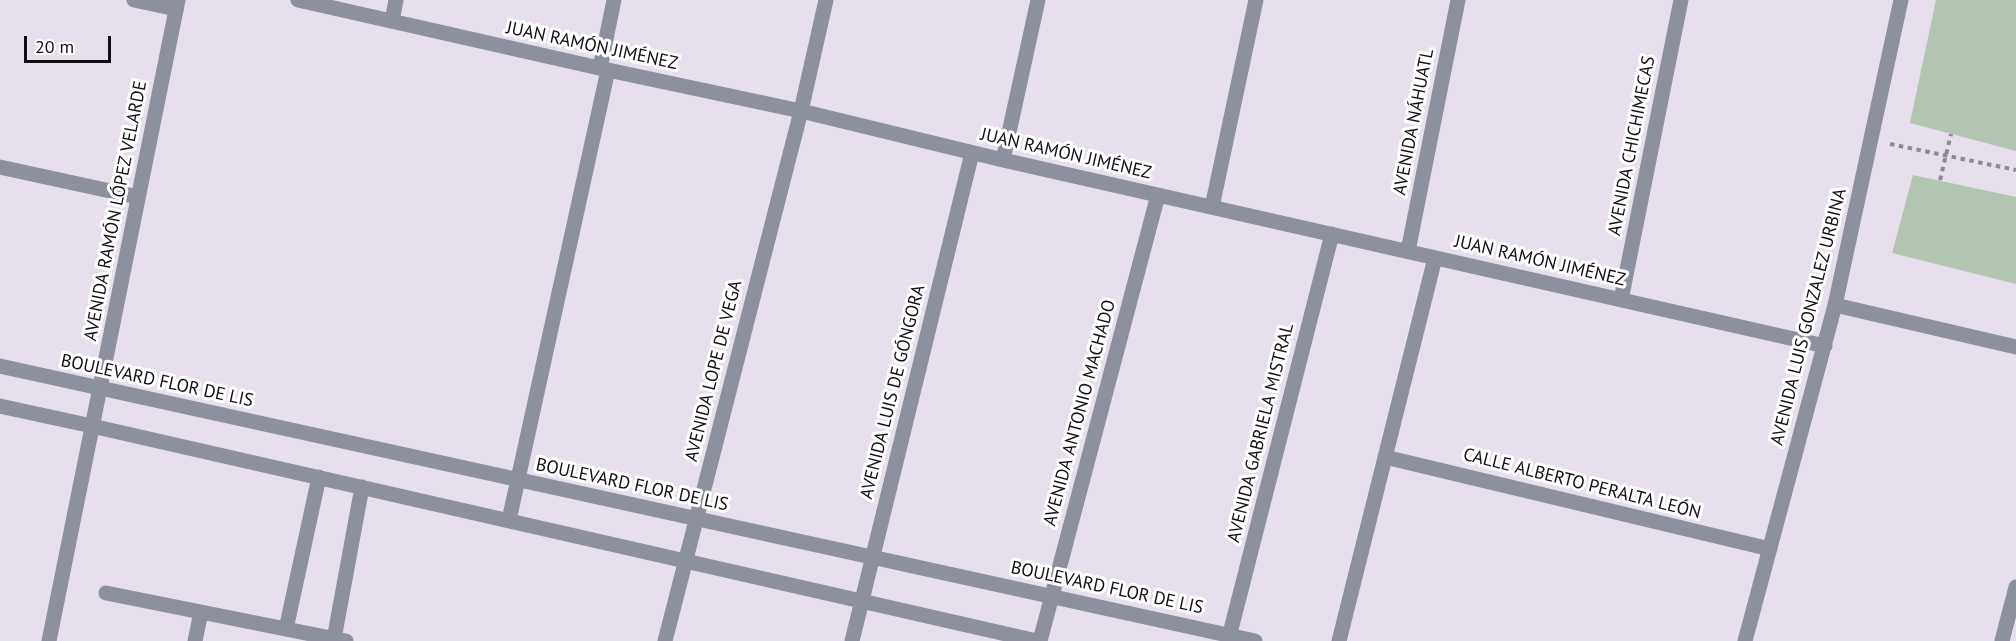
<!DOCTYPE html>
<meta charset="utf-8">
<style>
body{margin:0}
#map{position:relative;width:2016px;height:641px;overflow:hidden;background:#e8dfed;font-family:"PT Sans",sans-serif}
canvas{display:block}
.scale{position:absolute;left:24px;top:36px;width:87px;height:27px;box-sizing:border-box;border:3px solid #120f13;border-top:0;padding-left:8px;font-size:18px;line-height:21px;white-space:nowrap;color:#120f13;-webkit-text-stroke:4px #fff;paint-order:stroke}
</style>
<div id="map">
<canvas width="2016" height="641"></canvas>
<div class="scale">20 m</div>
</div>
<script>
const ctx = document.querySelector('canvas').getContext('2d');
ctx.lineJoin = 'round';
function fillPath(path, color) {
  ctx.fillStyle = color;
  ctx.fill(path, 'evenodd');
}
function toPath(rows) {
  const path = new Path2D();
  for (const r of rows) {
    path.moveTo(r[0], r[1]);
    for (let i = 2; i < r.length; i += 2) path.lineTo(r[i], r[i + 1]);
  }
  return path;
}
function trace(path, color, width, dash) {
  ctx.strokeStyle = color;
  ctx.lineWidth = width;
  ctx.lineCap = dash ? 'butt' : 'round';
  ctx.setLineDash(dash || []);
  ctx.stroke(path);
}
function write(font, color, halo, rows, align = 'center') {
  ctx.font = font + ' "PT Sans",sans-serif';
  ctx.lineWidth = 6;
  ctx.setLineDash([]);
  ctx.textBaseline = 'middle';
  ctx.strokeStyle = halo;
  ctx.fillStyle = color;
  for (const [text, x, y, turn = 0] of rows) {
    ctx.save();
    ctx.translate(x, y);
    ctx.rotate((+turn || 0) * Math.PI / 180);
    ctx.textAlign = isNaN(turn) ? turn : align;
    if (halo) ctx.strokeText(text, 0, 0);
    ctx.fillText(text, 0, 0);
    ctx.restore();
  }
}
const green = toPath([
 [1936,0,2016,0,2016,151,1910,123],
 [1913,175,2016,197,2016,284,1892,253]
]);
const path = toPath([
 [1890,144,2016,170],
 [1940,180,1951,134]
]);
const minor = toPath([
 [134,0,176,9],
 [298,0,608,70,801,111,1003,160,1825,346],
 [392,21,396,0],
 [600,68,614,0],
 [1003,160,1038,0],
 [0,167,138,197],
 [1212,207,1256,0],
 [1408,251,1458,0],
 [1621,300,1681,0],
 [1835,305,2016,347],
 [100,388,1255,641],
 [92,426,1037,641],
 [1385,457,1770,549],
 [509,520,608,70],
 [106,593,346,641],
 [286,629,319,477],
 [334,639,362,487],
 [195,641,201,612],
 [665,641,801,111,826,0],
 [852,641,972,153],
 [1040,641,1158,195],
 [1228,641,1332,234],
 [1339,641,1435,258],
 [1745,641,1835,305,1901,0],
 [2002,641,2016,587]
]);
const tertiary = toPath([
 [0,366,100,388],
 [0,406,92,426],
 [49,641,178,0]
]);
const streetNames = [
 ["JUAN RAMÓN JIMÉNEZ",592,46,12],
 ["AVENIDA NÁHUATL",1414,122,-79],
 ["AVENIDA CHICHIMECAS",1632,146,-79],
 ["JUAN RAMÓN JIMÉNEZ",1066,154,13],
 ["AVENIDA RAMÓN LÓPEZ VELARDE",116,211,-79],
 ["JUAN RAMÓN JIMÉNEZ",1540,261,13],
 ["AVENIDA LUIS GONZALEZ URBINA",1809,317,-76],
 ["AVENIDA LOPE DE VEGA",714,371,-76],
 ["BOULEVARD FLOR DE LIS",157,381,12],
 ["AVENIDA LUIS DE GÓNGORA",893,392,-76],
 ["AVENIDA ANTONIO MACHADO",1080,413,-75],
 ["AVENIDA GABRIELA MISTRAL",1261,433,-76],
 ["CALLE ALBERTO PERALTA LEÓN",1582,484,14],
 ["BOULEVARD FLOR DE LIS",632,485,12],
 ["BOULEVARD FLOR DE LIS",1107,588,12]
];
fillPath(green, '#b3c4b2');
trace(path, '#8e8891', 4, [4.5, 4.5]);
trace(minor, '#8d909d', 15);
trace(tertiary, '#8d909d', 15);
write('18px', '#120f13', '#fff', streetNames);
</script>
